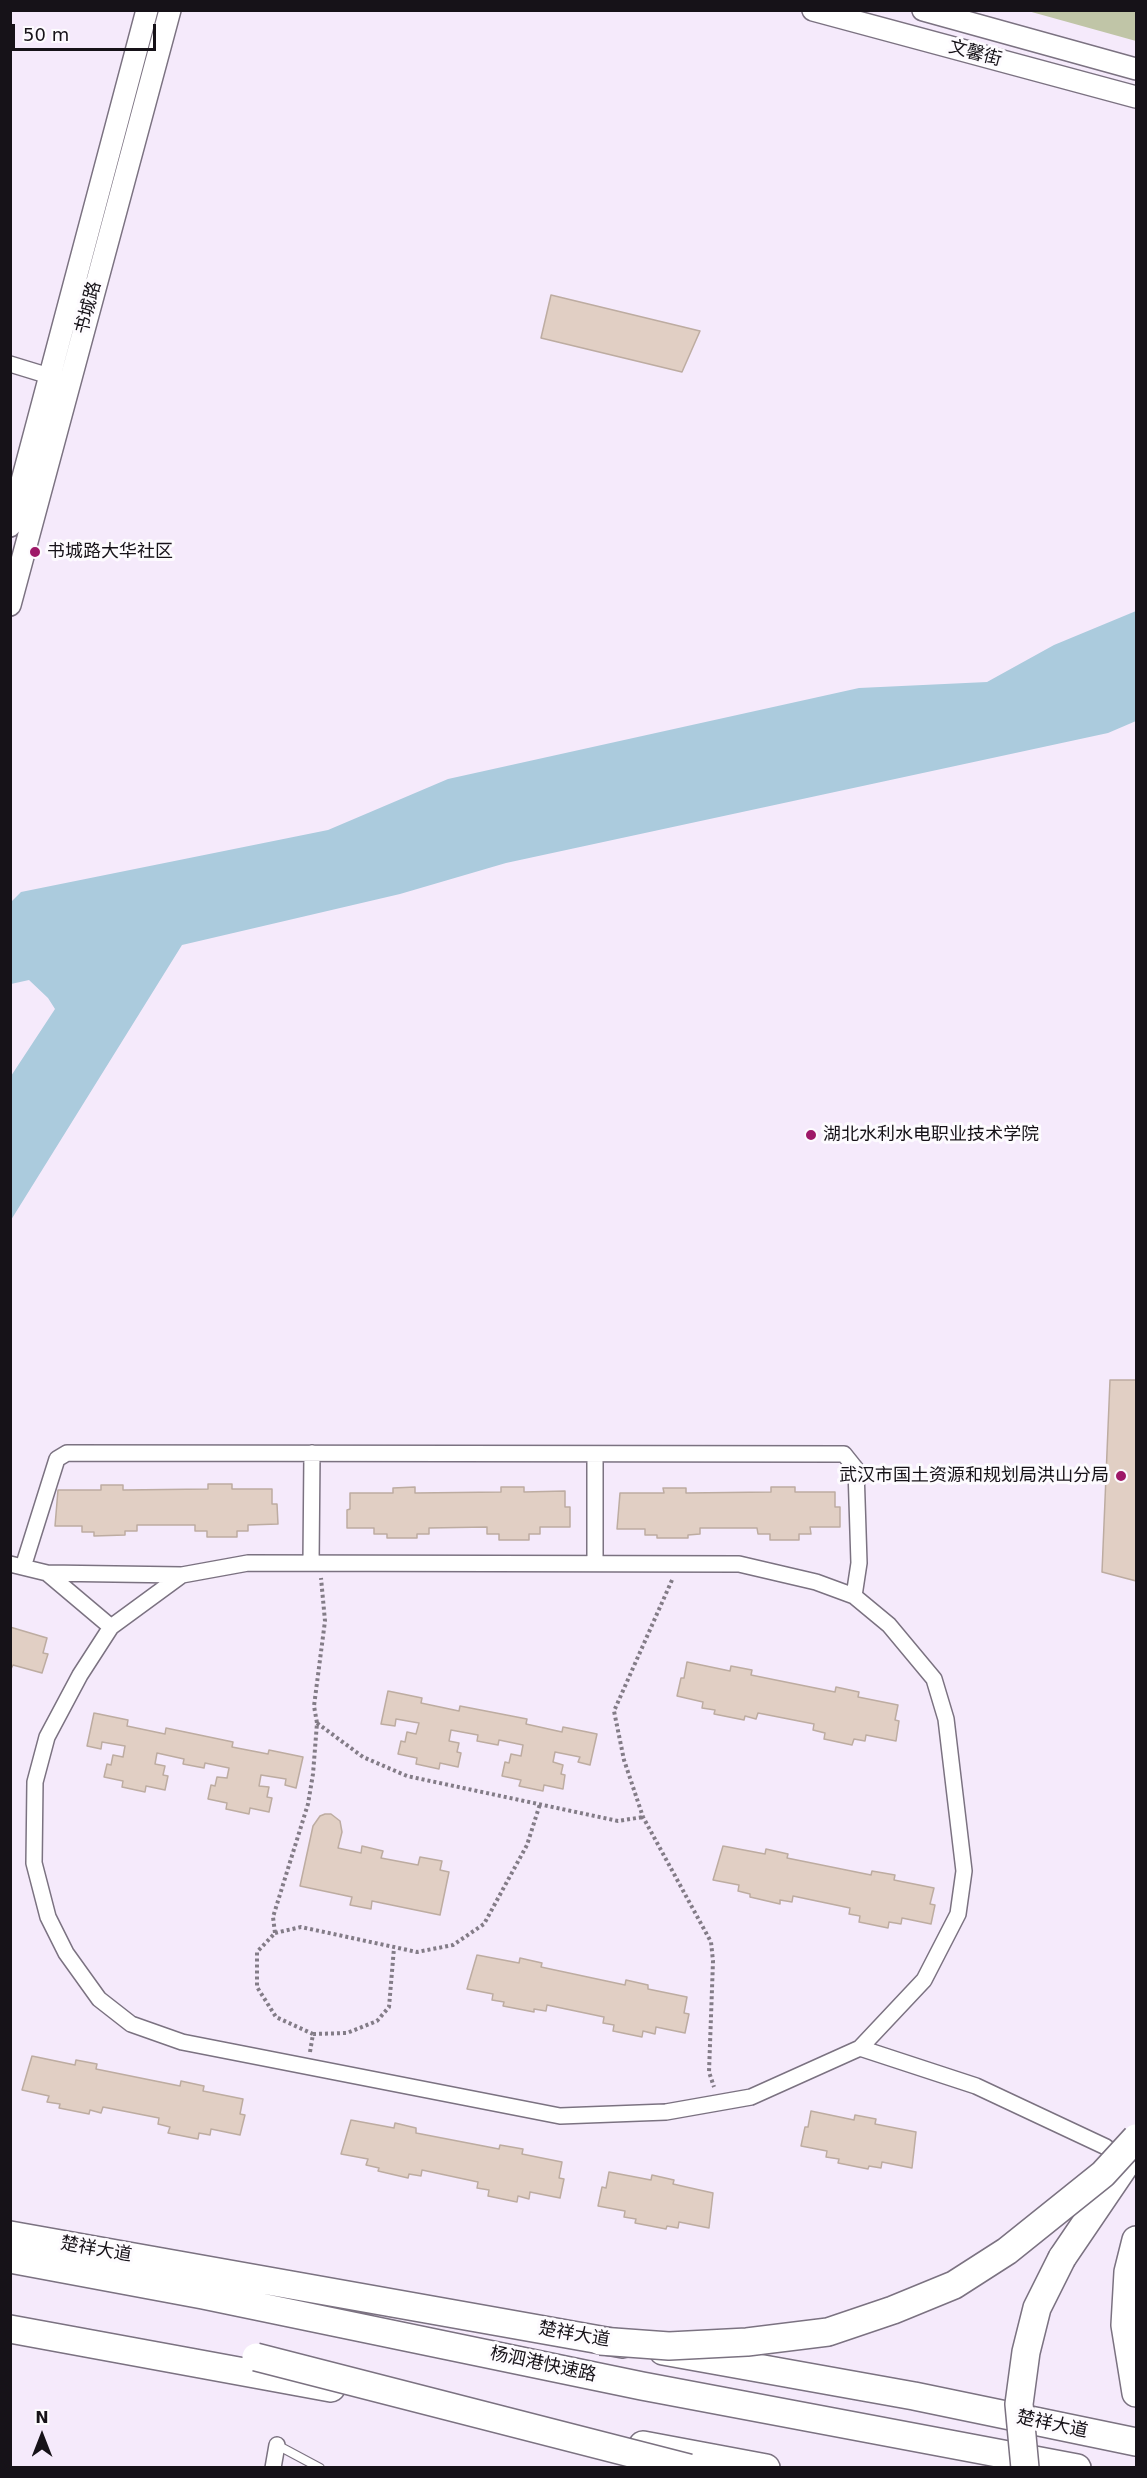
<!DOCTYPE html>
<meta charset="utf-8">
<style>
body{margin:0}
#map{position:relative;width:1147px;height:2478px;overflow:hidden;background:#f5eafb;font-family:"DejaVu Sans",sans-serif}
canvas{display:block}
.frame{position:absolute;inset:0;border:12px solid #161218;pointer-events:none}
.north{position:absolute;left:12px;top:2406px;width:60px;height:60px;-webkit-text-stroke:4px #fdfbfe;paint-order:stroke;rotate:0deg;font-size:16px;font-weight:700;line-height:24px;text-align:center;color:#161218}
.north::after{content:'';display:block;margin:auto;width:21px;height:27px;background:#161218;clip-path:polygon(50% 0,100% 100%,50% 72%,0 100%)}
.scale{position:absolute;left:12px;top:24px;width:144px;height:27px;box-sizing:border-box;border:3px solid #161218;border-top:0;padding-left:8px;font-size:18px;line-height:21px;white-space:nowrap;color:#161218;-webkit-text-stroke:4px #fdfbfe;paint-order:stroke}
</style>
<div id="map">
<canvas width="1147" height="2478"></canvas>
<div class="frame"></div>
<div class="north">N</div>
<div class="scale">50 m</div>
</div>
<script>
const ctx = document.querySelector('canvas').getContext('2d');
ctx.lineJoin = 'round';
function fillPath(path, color) {
  ctx.fillStyle = color;
  ctx.fill(path, 'evenodd');
}
function toPath(rows) {
  const path = new Path2D();
  for (const r of rows) {
    path.moveTo(r[0], r[1]);
    for (let i = 2; i < r.length; i += 2) path.lineTo(r[i], r[i + 1]);
  }
  return path;
}
function trace(path, color, width, dash) {
  ctx.strokeStyle = color;
  ctx.lineWidth = width;
  ctx.lineCap = dash ? 'butt' : 'round';
  ctx.setLineDash(dash || []);
  ctx.stroke(path);
}
function write(font, color, halo, rows, align = 'center') {
  ctx.font = font + ' "DejaVu Sans","Noto Sans SC",sans-serif';
  ctx.lineWidth = 6;
  ctx.setLineDash([]);
  ctx.textBaseline = 'middle';
  ctx.strokeStyle = halo;
  ctx.fillStyle = color;
  for (const [text, x, y, turn = 0] of rows) {
    ctx.save();
    ctx.translate(x, y);
    ctx.rotate((+turn || 0) * Math.PI / 180);
    ctx.textAlign = isNaN(turn) ? turn : align;
    if (halo) ctx.strokeText(text, 0, 0);
    ctx.fillText(text, 0, 0);
    ctx.restore();
  }
}
const green = toPath([
 [1028,11,1136,11,1136,41]
]);
const water = toPath([
 [1136,611,1136,721,1108,733,506,863,400,894,182,945,11,1220,11,1076,55,1009,48,998,29,980,11,984,11,902,21,892,328,830,448,779,859,688,987,682,1054,645]
]);
const building = toPath([
 [551,295,700,331,682,372,541,338,551,295],
 [1110,1380,1136,1380,1136,1581,1102,1572,1110,1380],
 [208,1484,232,1484,232,1489,272,1489,272,1504,277,1504,278,1524,248,1525,248,1531,237,1531,237,1537,207,1537,207,1531,195,1531,195,1525,137,1525,137,1531,125,1531,125,1535,94,1536,94,1532,82,1532,82,1526,55,1526,58,1490,101,1490,101,1485,123,1485,123,1490,208,1489,208,1484],
 [415,1487,415,1493,501,1492,501,1487,524,1487,524,1492,565,1491,565,1507,570,1507,570,1527,540,1527,540,1534,529,1534,529,1540,499,1540,499,1534,487,1534,487,1527,429,1528,429,1534,417,1534,417,1538,387,1538,387,1534,374,1534,374,1528,347,1528,347,1510,350,1509,350,1493,393,1493,393,1488,415,1487],
 [771,1487,795,1487,795,1492,835,1492,835,1507,840,1507,840,1527,810,1527,811,1534,799,1534,799,1540,770,1540,770,1534,758,1534,757,1528,700,1528,700,1534,688,1535,688,1538,657,1538,657,1535,645,1535,645,1529,617,1529,620,1493,664,1493,663,1488,686,1488,686,1493,771,1492,771,1487],
 [10,1627,47,1638,43,1653,48,1654,42,1673,13,1665,10,1671,10,1627],
 [687,1662,730,1671,731,1666,752,1670,751,1675,835,1692,836,1687,859,1692,858,1697,898,1705,895,1720,899,1721,896,1741,866,1735,865,1741,854,1739,852,1745,824,1739,825,1733,813,1730,814,1724,758,1713,756,1719,745,1716,744,1720,714,1714,715,1710,702,1708,703,1702,677,1696,681,1678,684,1678,687,1662],
 [388,1691,422,1698,421,1703,459,1711,460,1706,527,1719,526,1724,562,1732,563,1727,597,1734,590,1765,578,1762,580,1757,555,1752,553,1762,563,1765,561,1774,565,1775,563,1789,544,1785,543,1791,519,1786,521,1780,502,1776,505,1762,509,1763,511,1754,521,1756,523,1745,499,1740,498,1745,477,1741,478,1735,451,1730,449,1741,459,1743,457,1752,461,1753,458,1767,440,1763,439,1769,416,1764,417,1758,398,1754,401,1741,405,1742,407,1732,416,1734,419,1723,396,1719,395,1726,381,1724,388,1691],
 [94,1713,128,1720,127,1726,165,1734,166,1728,233,1742,232,1747,268,1754,269,1750,303,1757,296,1788,285,1785,286,1779,261,1775,259,1786,269,1787,267,1797,272,1798,269,1812,250,1808,249,1814,226,1809,227,1803,208,1799,211,1785,215,1786,217,1777,227,1778,229,1768,205,1763,204,1768,183,1764,184,1759,157,1753,155,1764,165,1766,163,1775,168,1776,165,1790,146,1786,145,1792,122,1787,123,1781,104,1777,107,1764,111,1765,113,1755,123,1757,125,1746,102,1742,101,1749,87,1746,94,1713],
 [325,1814,331,1814,340,1821,342,1832,338,1848,361,1853,362,1846,383,1851,381,1858,418,1865,420,1857,442,1861,440,1870,449,1872,440,1915,372,1901,371,1909,350,1905,352,1897,300,1886,313,1826,320,1816,325,1814],
 [723,1846,765,1854,766,1849,788,1854,787,1858,871,1875,872,1871,895,1875,894,1880,934,1888,930,1904,935,1905,931,1924,902,1918,901,1924,889,1922,888,1928,859,1922,860,1916,849,1914,850,1908,793,1896,792,1902,780,1900,780,1904,750,1897,750,1894,738,1891,739,1885,713,1880,723,1846],
 [477,1955,519,1963,520,1958,542,1963,541,1967,625,1985,626,1980,648,1985,648,1989,687,1997,684,2013,689,2014,685,2033,656,2027,655,2034,643,2031,642,2037,613,2031,614,2025,603,2023,604,2017,547,2005,546,2011,534,2009,534,2012,503,2006,504,2002,492,2000,493,1994,467,1989,477,1955],
 [32,2056,75,2065,76,2060,97,2064,96,2069,180,2086,181,2081,204,2086,203,2091,243,2099,240,2114,245,2115,240,2135,211,2129,210,2135,199,2133,198,2139,168,2133,170,2127,158,2124,159,2118,103,2107,101,2113,90,2110,89,2114,59,2108,60,2104,47,2102,49,2096,22,2090,32,2056],
 [811,2111,854,2120,855,2115,876,2119,875,2124,916,2132,912,2168,882,2162,881,2168,869,2166,868,2169,838,2163,839,2159,826,2157,827,2151,801,2146,805,2127,808,2127,811,2111],
 [351,2120,394,2128,395,2123,416,2128,416,2133,499,2149,500,2145,523,2149,522,2154,562,2162,559,2178,564,2179,560,2198,530,2192,529,2199,518,2196,517,2202,488,2196,489,2190,477,2188,478,2182,422,2170,421,2176,409,2174,408,2178,378,2171,379,2168,366,2165,368,2159,341,2154,351,2120],
 [609,2172,651,2180,652,2175,674,2180,673,2184,713,2193,709,2228,679,2222,678,2228,667,2226,666,2229,635,2223,636,2219,624,2217,625,2211,598,2206,602,2187,606,2188,609,2172]
]);
const path = toPath([
 [672,1580,614,1711,624,1760,643,1817,711,1942,713,1961,709,2072,714,2087],
 [317,1723,363,1757,407,1776,618,1821,643,1817],
 [275,1933,301,1927,417,1952,453,1945,484,1924,527,1845,540,1804],
 [313,2034,347,2033,377,2021,389,2007,394,1948],
 [310,2052,313,2034,276,2017,257,1987,257,1952,275,1933,273,1917,308,1804,313,1774,317,1723,314,1706,325,1621,321,1578]
]);
const lane = toPath([
 [277,2445,320,2468]
]);
const street = toPath([
 [10,364,59,379],
 [595,1454,595,1563],
 [311,1563,312,1453],
 [10,1564,47,1573,182,1575,248,1563,739,1564,816,1582,854,1596,889,1625,934,1679,946,1719,964,1871,958,1914,924,1980,860,2048,751,2097,666,2112,560,2116,182,2042,131,2024,99,1999,66,1953,48,1917,34,1863,35,1782,47,1737,80,1675,111,1627,182,1575],
 [23,1567,57,1459,67,1453,844,1454,856,1469,859,1563,854,1596],
 [47,1573,111,1627],
 [860,2048,976,2086,1106,2147],
 [273,2468,277,2445]
]);
const secondary = toPath([
 [813,10,1136,97],
 [923,10,1136,69],
 [10,526,147,10],
 [10,605,170,10]
]);
const highway = toPath([
 [10,2235,623,2344],
 [1136,2240,1128,2272,1125,2325,1136,2393],
 [1062,2258,1134,2152],
 [10,2259,203,2295,642,2386,1077,2468],
 [10,2329,331,2388],
 [663,2351,914,2396,1136,2442],
 [643,2445,766,2468]
]);
const highwayBridge = toPath([
 [600,2341,669,2346,747,2342,828,2332,893,2310,954,2285,1007,2251,1103,2174,1136,2138],
 [256,2357,689,2468],
 [1025,2468,1019,2404,1026,2352,1037,2308,1062,2258]
]);
const markers = [
 [35,552,6,"#9e1868"],
 [811,1135,6,"#9e1868"],
 [1121,1476,6,"#9e1868"]
];
const streetNames = [
 ["文馨街",975,54,15],
 ["书城路",89,308,-75],
 ["楚祥大道",96,2250,10],
 ["楚祥大道",574,2335,10],
 ["杨泗港快速路",543,2365,12],
 ["楚祥大道",1052,2425,12]
];
const poiNames = [
 ["书城路大华社区",47,552],
 ["湖北水利水电职业技术学院",823,1135],
 ["武汉市国土资源和规划局洪山分局",1109,1476,"right"]
];
fillPath(green, '#c0c5a7');
fillPath(water, '#abcbdd');
fillPath(building, '#e1cfc4');
trace(building, '#bdaca1', 1.5);
trace(lane, '#7b7281', 10);
trace(street, '#7b7281', 18);
trace(secondary, '#7b7281', 24);
trace(highway, '#7b7281', 30);
trace(path, '#837c87', 4, [3, 3]);
trace(lane, '#fff', 8);
trace(street, '#fff', 15);
trace(secondary, '#fff', 21);
trace(highway, '#fff', 27);
trace(highwayBridge, '#7b7281', 30, []);
trace(highwayBridge, '#fff', 27);
for (const [x, y, r, color] of markers) {
  const dot = new Path2D();
  dot.arc(x, y, r, 0, 2 * Math.PI);
  ctx.fillStyle = color;
  ctx.fill(dot);
  trace(dot, '#fdfbfe', 2);
}
write('18px', '#161218', '#fdfbfe', streetNames);
write('18px', '#161218', '#fdfbfe', poiNames, 'left');
</script>
